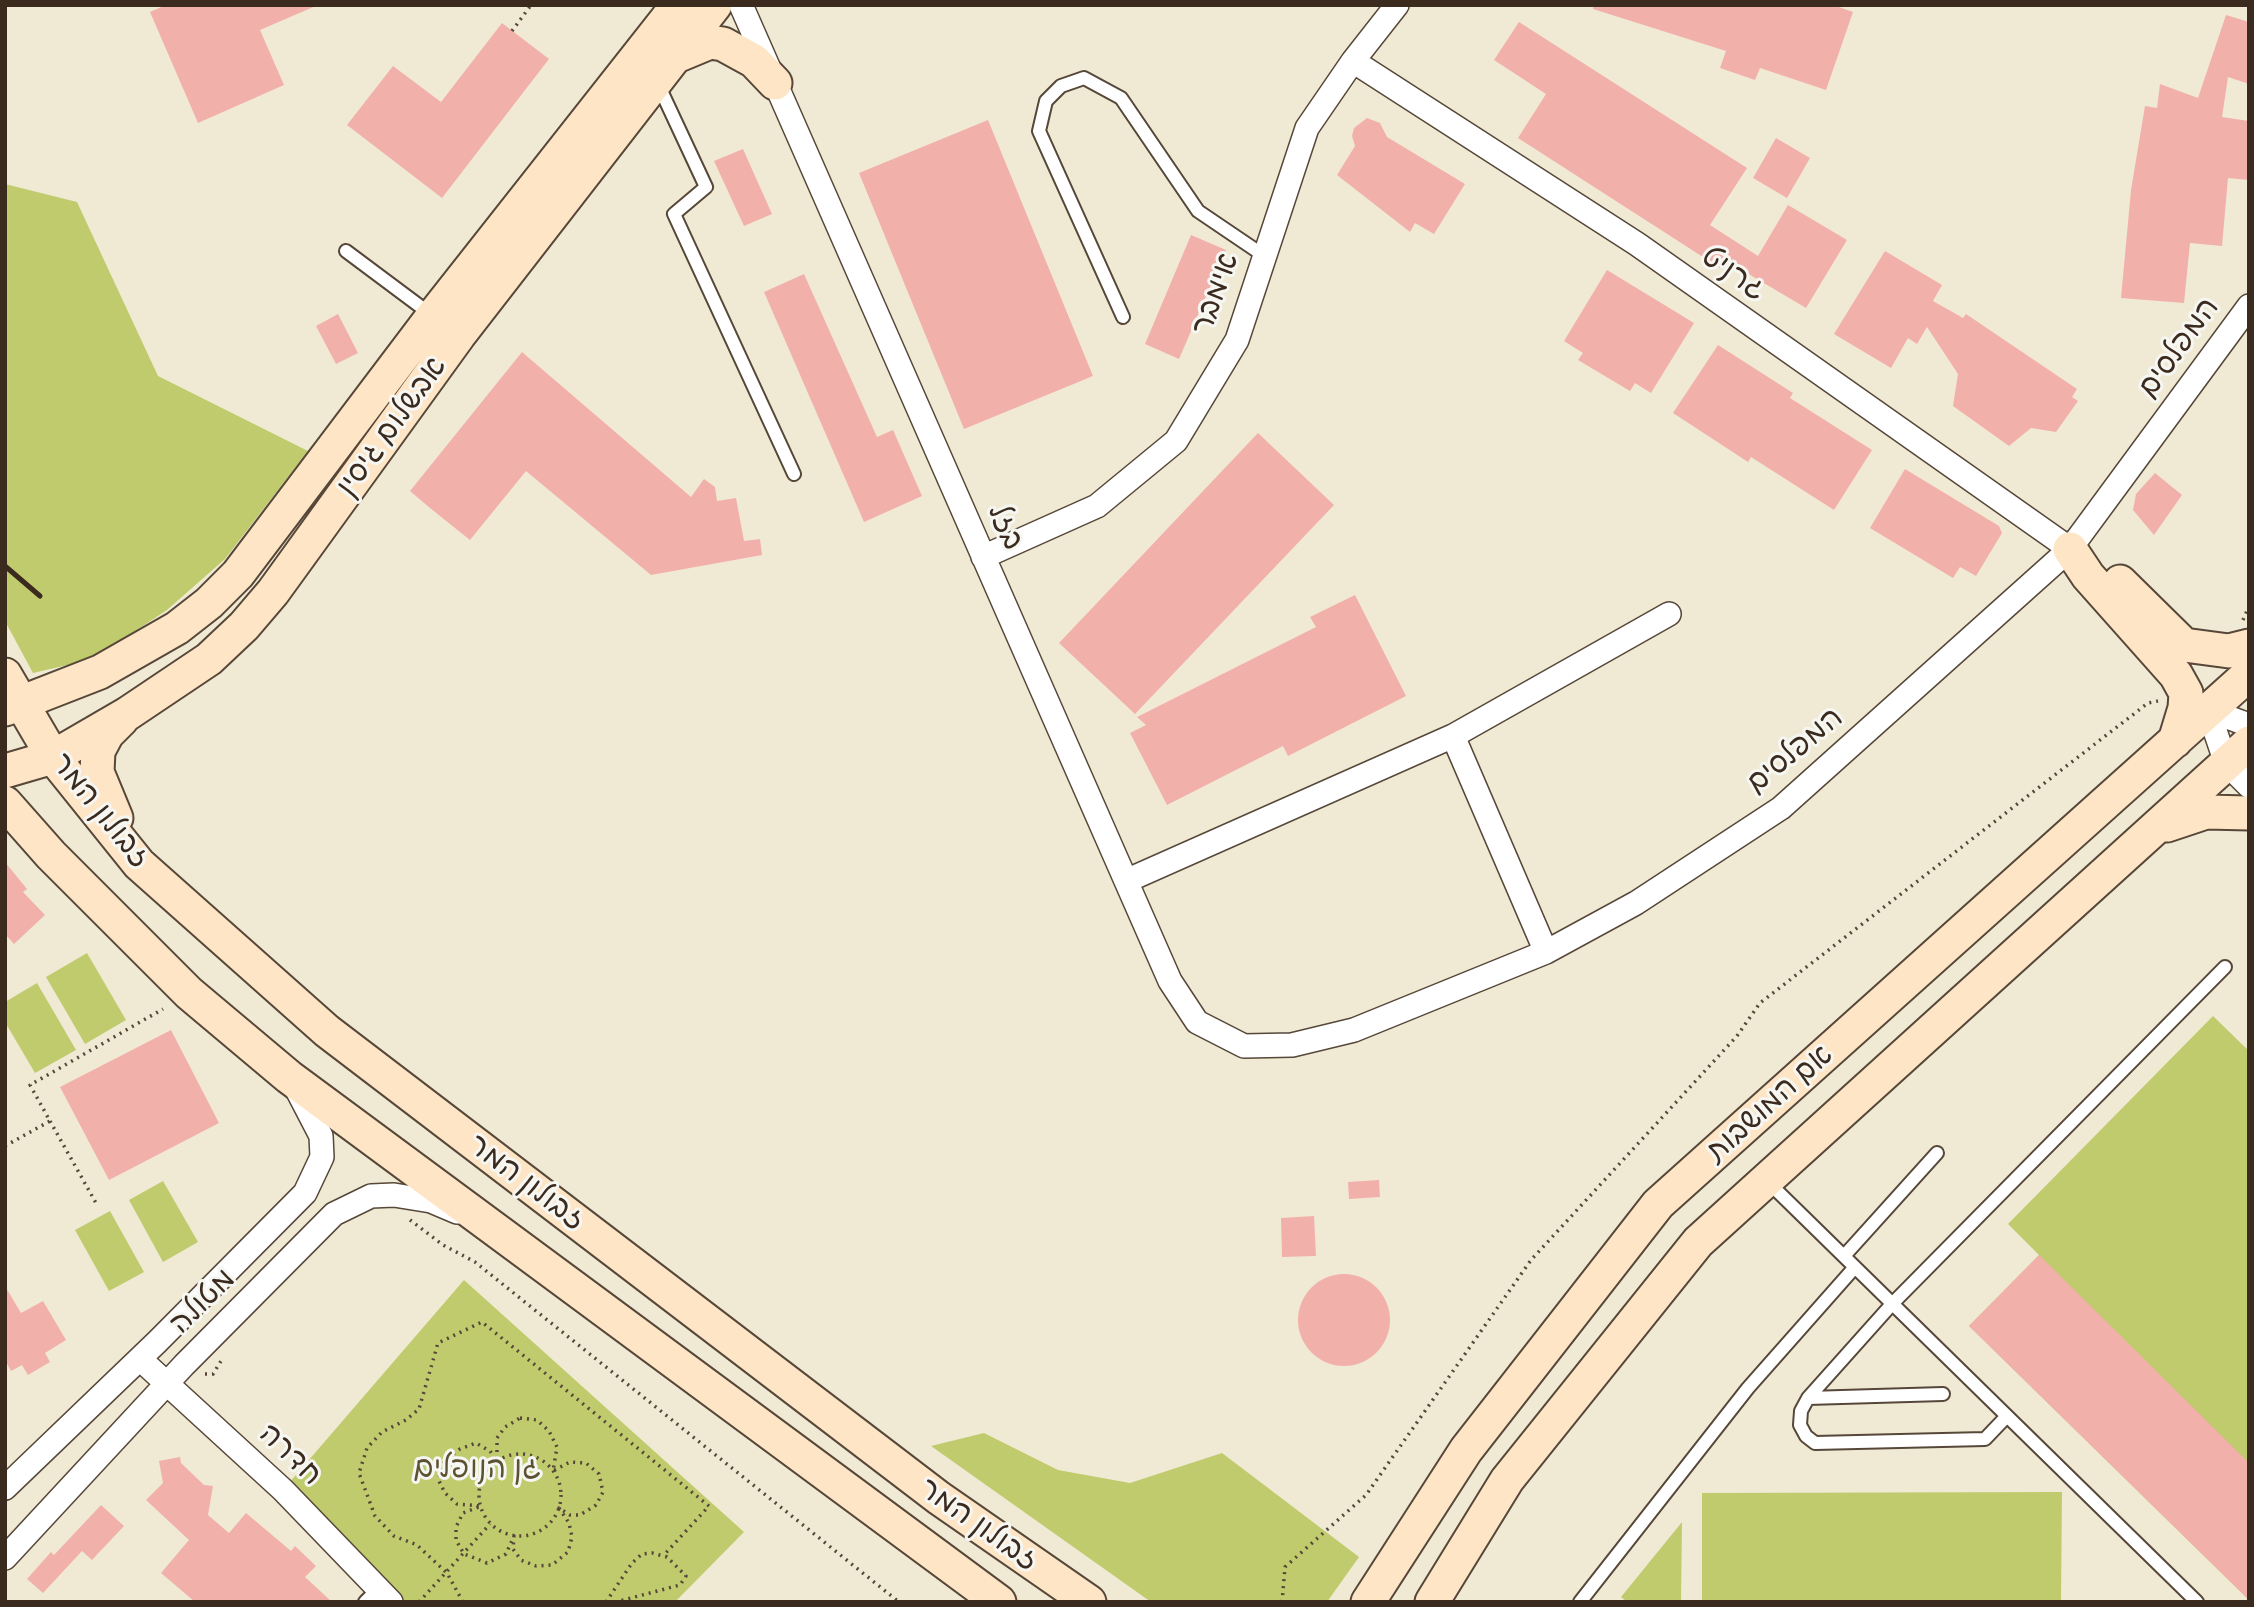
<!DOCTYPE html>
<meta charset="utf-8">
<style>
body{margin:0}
#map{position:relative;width:2254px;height:1607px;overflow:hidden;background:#f0ead5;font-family:Caveat,sans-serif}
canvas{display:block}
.frame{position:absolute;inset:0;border:7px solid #3b2a1e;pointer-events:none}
</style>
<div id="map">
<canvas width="2254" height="1607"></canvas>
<div class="frame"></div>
</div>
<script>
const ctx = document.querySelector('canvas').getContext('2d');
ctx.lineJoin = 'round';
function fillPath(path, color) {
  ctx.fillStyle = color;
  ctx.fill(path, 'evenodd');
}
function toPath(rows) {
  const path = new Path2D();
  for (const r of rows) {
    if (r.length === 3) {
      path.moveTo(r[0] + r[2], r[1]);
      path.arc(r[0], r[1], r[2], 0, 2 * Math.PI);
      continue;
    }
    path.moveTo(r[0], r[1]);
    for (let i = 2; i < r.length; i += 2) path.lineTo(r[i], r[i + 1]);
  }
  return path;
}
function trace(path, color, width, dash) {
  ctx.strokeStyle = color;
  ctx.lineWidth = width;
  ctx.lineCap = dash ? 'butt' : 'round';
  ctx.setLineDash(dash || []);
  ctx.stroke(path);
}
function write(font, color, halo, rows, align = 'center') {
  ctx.font = font + ' Caveat,"Playpen Sans Hebrew",sans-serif';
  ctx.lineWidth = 6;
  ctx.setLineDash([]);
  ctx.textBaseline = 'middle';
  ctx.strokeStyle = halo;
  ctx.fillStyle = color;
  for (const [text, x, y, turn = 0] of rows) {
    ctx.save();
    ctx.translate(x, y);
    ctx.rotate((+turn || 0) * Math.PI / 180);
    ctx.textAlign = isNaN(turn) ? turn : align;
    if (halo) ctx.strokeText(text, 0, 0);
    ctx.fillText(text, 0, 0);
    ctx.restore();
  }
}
const green = toPath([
 [5,184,77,202,158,376,308,451,225,559,167,610,93,659,33,673,5,621],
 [87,953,126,1020,85,1044,46,977],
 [37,983,76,1050,35,1073,5,1022,5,1002],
 [2213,1016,2249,1051,2249,1600,1969,1326,2039,1255,2008,1224],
 [163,1181,198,1242,163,1262,129,1200],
 [110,1211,144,1272,109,1291,75,1230],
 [464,1280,744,1532,675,1602,399,1602,283,1490],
 [984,1433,1058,1470,1130,1483,1222,1453,1359,1557,1327,1602,1151,1602,931,1446],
 [2062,1492,2061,1602,1702,1602,1702,1493],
 [1682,1522,1681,1602,1627,1602,1621,1597]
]);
const building = toPath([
 [166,5,318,5,260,30,284,85,198,123,150,12],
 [1594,5,1833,5,1853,12,1826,90,1760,68,1755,80,1720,68,1726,51,1593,9],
 [2226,15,2249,22,2249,84,2228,77,2222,117,2249,121,2249,180,2228,178,2222,246,2190,243,2184,303,2121,298,2131,190,2145,106,2157,108,2160,84,2198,98],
 [1519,22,1747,168,1710,225,1758,256,1788,205,1847,240,1806,308,1725,260,1720,268,1518,138,1546,94,1494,60],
 [502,23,549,59,442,198,347,125,393,66,441,102],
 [1367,118,1380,123,1387,137,1465,184,1434,234,1415,223,1410,232,1337,175,1355,146,1352,136,1354,128],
 [988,120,1093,376,964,429,859,173],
 [1776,138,1810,158,1787,198,1753,178],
 [743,149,772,214,744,226,714,161],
 [1191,235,1226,250,1179,359,1145,344],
 [1885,251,1942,285,1933,301,1963,318,1966,314,2077,389,2072,397,2078,401,2056,432,2031,428,2009,446,1953,406,1958,374,1927,327,1917,344,1908,338,1891,368,1834,334],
 [1607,270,1694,323,1651,393,1635,383,1630,391,1578,360,1583,353,1564,341],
 [804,274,877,437,893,430,922,496,864,522,764,292],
 [338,314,358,353,336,364,316,326],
 [1718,345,1793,393,1790,398,1872,450,1834,510,1751,457,1748,462,1673,413],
 [522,352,691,497,704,479,715,487,717,501,736,498,744,541,760,539,762,555,651,575,526,471,470,540,430,508,410,491],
 [1258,433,1334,505,1135,714,1059,643],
 [1905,469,1999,526,2002,533,1976,576,1960,567,1953,578,1870,528],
 [2155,473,2182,495,2154,535,2133,510,2136,494],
 [1355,595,1406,696,1288,756,1283,746,1167,805,1130,733,1146,725,1137,717,1316,627,1310,617],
 [5,862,27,889,23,892,45,915,14,944,5,934],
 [171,1030,219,1123,109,1180,60,1087],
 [1379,1180,1380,1197,1349,1199,1348,1182],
 [1314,1216,1316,1256,1282,1257,1281,1218],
 [2039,1255,2249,1463,2249,1600,1969,1326],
 [1344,1320,46],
 [5,1286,21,1313,43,1301,66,1340,45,1353,50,1362,28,1375,22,1365,11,1371,5,1360],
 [180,1457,181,1463,204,1485,213,1486,208,1515,229,1533,246,1513,291,1551,295,1546,316,1566,305,1577,332,1602,195,1602,161,1573,189,1540,146,1500,163,1483,159,1461],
 [101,1505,124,1526,92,1560,82,1551,43,1593,27,1579,51,1552,54,1555]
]);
const path = toPath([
 [512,31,531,5],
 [2243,620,2249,606],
 [50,1121,96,1203],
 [5,1146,50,1121,30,1085,163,1009],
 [410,1220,443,1245,475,1262,899,1602],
 [205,1374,213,1374,221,1361],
 [520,1418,537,1420,549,1431,557,1447,553,1471,570,1462,586,1463,599,1474,603,1492,596,1505,580,1515,570,1515,559,1508,569,1523,572,1537,568,1552,552,1565,536,1566,521,1560,513,1549,514,1536,506,1554,487,1563,464,1554,456,1540,456,1527,463,1513,481,1506,457,1504,445,1493,439,1481,440,1469,447,1458,460,1449,476,1443,490,1451,497,1461,497,1438,505,1427,520,1418],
 [520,1495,41],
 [419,1602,490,1524],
 [463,1602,447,1573,417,1545,394,1536,375,1516,359,1473,367,1448,382,1432,406,1420,419,1409,438,1343,482,1322,709,1506,663,1556],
 [606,1602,632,1563,642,1554,652,1553,667,1557,686,1576,680,1585,616,1602],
 [1282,1602,1285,1567,1366,1495,1531,1260,1737,1036,1760,1003,2148,703,2158,701]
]);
const lane = toPath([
 [657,82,706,187,674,214,794,474],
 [346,251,433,316],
 [1123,317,1039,131,1046,101,1061,86,1084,78,1121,98,1198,211,1263,255],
 [1767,1181,2197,1602],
 [1844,1256,1937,1153],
 [1808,1398,1943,1394],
 [2007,1416,1985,1439,1815,1443,1806,1436,1800,1425,1801,1411,1808,1398,1892,1304,2225,967],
 [365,1602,378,1589],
 [1580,1602,1748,1388,1855,1267]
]);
const street = toPath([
 [741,5,1170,981,1197,1022,1244,1046,1292,1045,1354,1030,1546,952,1636,903,1781,808,2070,549,2249,306],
 [1353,61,1637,244,2070,549],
 [983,557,1097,506,1176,441,1237,340,1307,128,1353,61,1397,5],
 [2208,710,2226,763,2249,786],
 [2208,710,2249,725],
 [1126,881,1453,736],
 [1546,952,1453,736,1669,614],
 [140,1359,283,1490,391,1602],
 [5,1488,157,1342,305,1193,322,1157,321,1136,295,1086],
 [5,1558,184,1365,334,1214,371,1196,394,1195,431,1201,457,1212]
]);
const secondary = toPath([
 [674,57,710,42,723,44,754,61,775,83],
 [2070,549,2088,576,2176,675,2186,693,2185,708,2175,741],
 [2120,582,2184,645,2229,651,2249,646],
 [5,675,53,757,139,864,327,1031,939,1498,1089,1602],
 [5,709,100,672,177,628,209,603,238,574,433,316,678,5],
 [5,771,53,757,127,714,209,659,244,626,273,592,459,335,715,5],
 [5,803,51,855,189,993,289,1077,999,1602],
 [116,818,97,772,98,751,107,734,122,719],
 [2167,825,2206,812,2249,813],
 [1368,1602,1466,1450,1658,1204,2249,674],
 [1432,1602,1507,1480,1698,1242,2249,743]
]);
const rail = toPath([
 [5,566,40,596]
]);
const streetNames = [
 ["גרניט",1733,274,35],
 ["אימבר",1216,294,-70],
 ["המפלסים",2179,348,-54],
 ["אבשלום גיסין",392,427,-54],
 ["בזל",1005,527,66],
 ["המפלסים",1795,751,-40],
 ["זבולון המר",100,811,51],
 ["אם המושבות",1770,1104,-42],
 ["זבולון המר",526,1183,37],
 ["מטולה",203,1302,-45],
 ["חדרה",290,1455,44],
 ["זבולון המר",978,1525,35]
];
const parkNames = [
 ["גן הנופלים",477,1469]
];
fillPath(green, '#bfcb6d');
fillPath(building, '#f2b0ab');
trace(lane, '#564739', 16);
trace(street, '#564739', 26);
trace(secondary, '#564739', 37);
trace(path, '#564739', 3.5, [2, 5]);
trace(lane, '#fff', 12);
trace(street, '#fff', 23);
trace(secondary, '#fee5c5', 33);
trace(rail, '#3b2a1e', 5);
write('30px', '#3b2a1e', '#f6f6f2', streetNames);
write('30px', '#5c5232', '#f6f6f2', parkNames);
</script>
